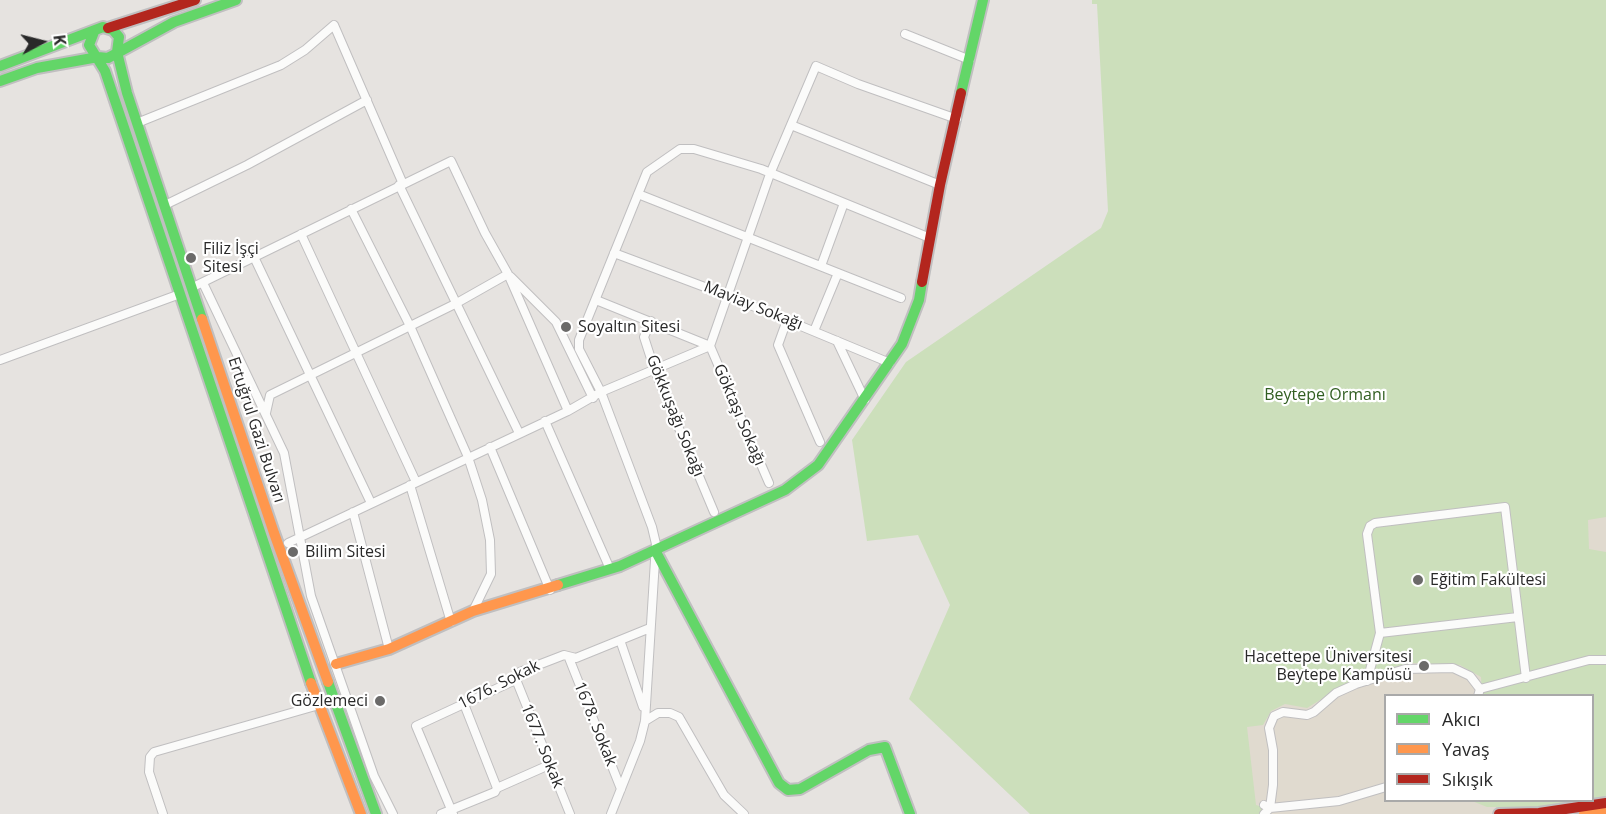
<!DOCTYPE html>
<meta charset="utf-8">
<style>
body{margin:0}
#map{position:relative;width:1606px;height:814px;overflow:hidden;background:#e6e3e0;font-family:"Open Sans",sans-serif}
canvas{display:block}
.legend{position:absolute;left:1384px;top:694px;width:210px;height:108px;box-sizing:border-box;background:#fff;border:2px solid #a9a9a9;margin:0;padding:8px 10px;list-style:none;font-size:18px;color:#292929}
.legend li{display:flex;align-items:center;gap:12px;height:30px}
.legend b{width:30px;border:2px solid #a9a9a9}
.north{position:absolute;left:12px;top:12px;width:60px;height:60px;-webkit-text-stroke:4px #fff;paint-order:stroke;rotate:83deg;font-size:16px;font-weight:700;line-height:24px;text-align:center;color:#292929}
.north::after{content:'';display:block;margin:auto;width:21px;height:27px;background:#292929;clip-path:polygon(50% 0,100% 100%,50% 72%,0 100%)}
</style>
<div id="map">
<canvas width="1606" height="814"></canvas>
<ul class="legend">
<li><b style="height:8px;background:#63d668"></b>Akıcı</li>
<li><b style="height:8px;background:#ff974d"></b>Yavaş</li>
<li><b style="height:8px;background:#b3261e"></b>Sıkışık</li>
</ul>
<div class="north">K</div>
</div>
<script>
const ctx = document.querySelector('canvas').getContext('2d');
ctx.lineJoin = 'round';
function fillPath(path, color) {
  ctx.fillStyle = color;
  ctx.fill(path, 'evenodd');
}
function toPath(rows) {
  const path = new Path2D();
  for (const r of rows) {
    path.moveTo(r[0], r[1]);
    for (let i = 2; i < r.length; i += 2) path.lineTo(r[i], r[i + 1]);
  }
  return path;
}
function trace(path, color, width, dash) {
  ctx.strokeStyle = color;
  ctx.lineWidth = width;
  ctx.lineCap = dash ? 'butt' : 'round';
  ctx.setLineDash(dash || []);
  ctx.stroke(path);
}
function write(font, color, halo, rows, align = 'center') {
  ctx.font = font + ' "Open Sans",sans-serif';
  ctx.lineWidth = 4.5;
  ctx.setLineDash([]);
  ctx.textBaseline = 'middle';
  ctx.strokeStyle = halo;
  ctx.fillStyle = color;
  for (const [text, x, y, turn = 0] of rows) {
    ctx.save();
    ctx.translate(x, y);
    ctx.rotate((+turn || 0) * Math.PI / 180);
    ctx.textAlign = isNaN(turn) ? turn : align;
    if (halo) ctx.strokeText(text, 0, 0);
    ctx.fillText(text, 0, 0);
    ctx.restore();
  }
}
const education = toPath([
 [1606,480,1606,814,1088,814],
 [1386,696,1592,696,1592,800,1386,800]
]);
const green = toPath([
 [1092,0,1606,0,1606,517,1588,520,1589,549,1606,552,1606,797,1593,799,1592,696,1482,695,1481,677,1460,665,1411,663,1361,675,1307,708,1285,704,1271,711,1263,725,1247,727,1256,805,1263,807,1261,814,1030,814,909,699,950,605,918,535,867,541,852,440,906,362,1101,228,1108,211,1097,4,1092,4],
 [1472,801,1581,801,1538,807,1487,807]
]);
const street = toPath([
 [905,34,970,60],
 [137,123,281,65,305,50,334,25,403,184],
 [791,125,940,185],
 [399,185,519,433],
 [638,194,901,298],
 [165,205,247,165,367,100],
 [351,209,410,326,468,457,482,500,490,540,491,574,473,611],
 [301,234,416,482],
 [614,253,726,295,890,363],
 [254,257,371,503],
 [821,266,844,203],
 [511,277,556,322,593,398],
 [203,283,284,453,311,596,374,776,393,814],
 [193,287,451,161,485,233,508,274,568,411],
 [596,300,710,346,769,483],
 [787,320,778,345,820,442],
 [651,321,644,337,655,371,714,512],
 [814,331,838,273],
 [837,341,865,400],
 [0,360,180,294],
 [266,413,270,395,455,304,508,274],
 [545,421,610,569],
 [490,447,550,590],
 [410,485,451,622],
 [353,512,389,649],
 [288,543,568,411,601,392,710,346,770,174,816,66,858,84,957,119],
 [1380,633,1518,617],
 [620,640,643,707],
 [569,658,621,789],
 [515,677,570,814],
 [1367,681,1380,633,1367,534,1370,526,1375,523,1505,507,1526,678],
 [1480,689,1589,660,1606,660],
 [464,704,497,788],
 [645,721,658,713,670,713,679,717,724,795,744,814],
 [1264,805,1270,808,1339,801,1386,787],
 [163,814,149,772,150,757,154,752,319,705],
 [441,814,495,792,497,788,549,765],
 [453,814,416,726,511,682,520,672,564,655,576,658,650,628],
 [611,814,640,741,645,721,656,544,652,527,601,392,579,349,579,340,647,172,680,149,694,149,761,169,930,238],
 [1264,814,1270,808,1273,785,1273,750,1269,728,1274,716,1283,712,1307,715,1314,712,1336,693,1356,684,1405,669,1453,668,1470,676,1480,689,1478,696]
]);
const fast = toPath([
 [94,32,89,45,105,71,311,683],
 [0,66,103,27,113,30,119,37,117,52,127,93,202,319],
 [0,81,37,68,98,57,108,58,174,22,236,0],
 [961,93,983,0],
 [655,550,779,783,788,790,800,789,869,750,885,747,910,814],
 [558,585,620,566,785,490,818,465,902,344,919,300,922,282],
 [328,682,376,814]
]);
const slow = toPath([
 [202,319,274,533,328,682],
 [336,664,389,649,473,611,558,585],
 [311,683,361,814],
 [1584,814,1606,811]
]);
const jam = toPath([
 [108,28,195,0],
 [922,282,940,185,961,93],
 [1499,814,1539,813,1606,803]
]);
const markers = [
 [191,258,6,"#6b6a69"],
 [566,327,6,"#6b6a69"],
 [293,552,6,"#6b6a69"],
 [1418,580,6,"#6b6a69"],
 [1424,666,6,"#6b6a69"],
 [380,701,6,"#6b6a69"]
];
const poiNames = [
 ["Filiz İşçi",203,249],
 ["Sitesi",203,267],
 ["Soyaltın Sitesi",578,327],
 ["Bilim Sitesi",305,552],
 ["Eğitim Fakültesi",1430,580],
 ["Hacettepe Üniversitesi",1412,657,"right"],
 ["Beytepe Kampüsü",1412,675,"right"],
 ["Gözlemeci",368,701,"right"]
];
const streetNames = [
 ["Maviay Sokağı",753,306,22],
 ["Göktaşı Sokağı",739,415,67],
 ["Gökkuşağı Sokağı",675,416,68],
 ["Ertuğrul Gazi Bulvarı",256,430,72],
 ["1676. Sokak",499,685,-27],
 ["1678. Sokak",595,724,68],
 ["1677. Sokak",542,746,68]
];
const parkNames = [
 ["Beytepe Ormanı",1325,395]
];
fillPath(education, '#e0dacf');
fillPath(green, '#ccdfbb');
trace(street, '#c0bfc0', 10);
trace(fast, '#c0bfc0', 14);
trace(slow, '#c0bfc0', 14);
trace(jam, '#c0bfc0', 14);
trace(street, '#fbfbfa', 8);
trace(fast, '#63d668', 10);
trace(slow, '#ff974d', 10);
trace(jam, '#b3261e', 10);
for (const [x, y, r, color] of markers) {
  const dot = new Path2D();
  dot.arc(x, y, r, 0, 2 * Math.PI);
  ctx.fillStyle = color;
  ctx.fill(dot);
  trace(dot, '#fff', 2);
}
write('16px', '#292929', '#fff', poiNames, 'left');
write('16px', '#292929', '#fff', streetNames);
write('16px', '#315e21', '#fff', parkNames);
</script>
